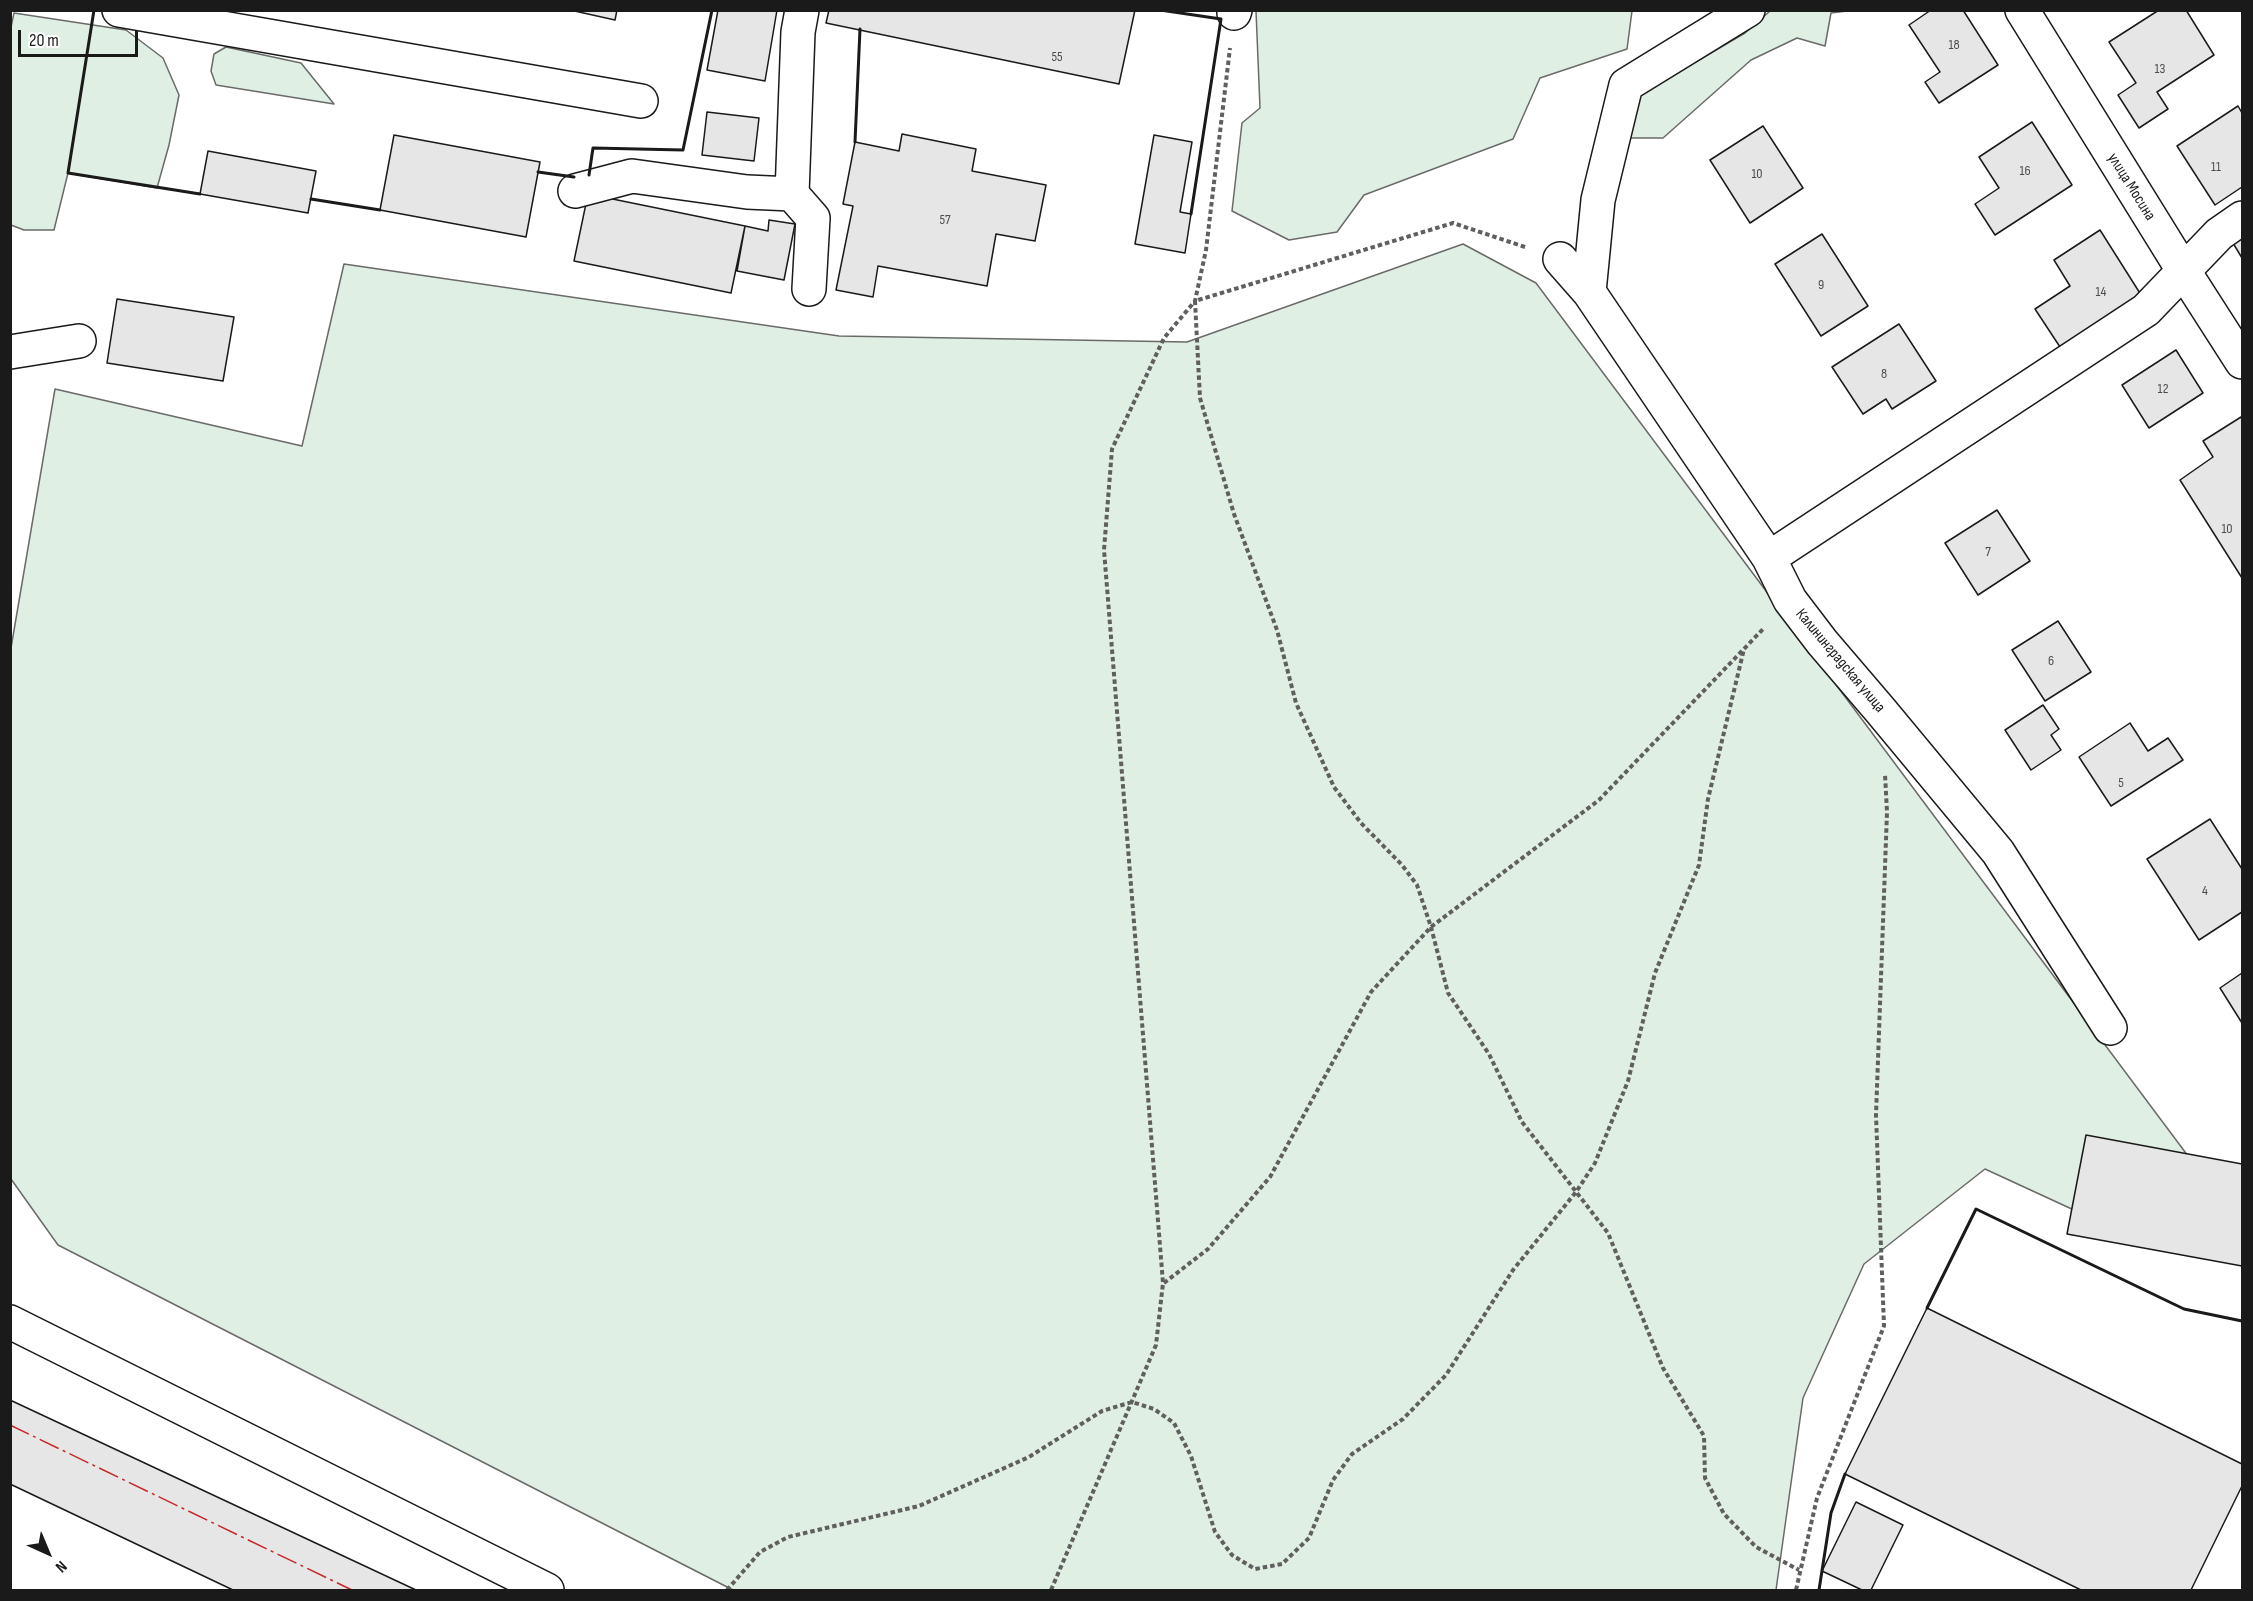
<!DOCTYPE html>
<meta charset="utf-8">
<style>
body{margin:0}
#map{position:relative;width:2253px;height:1601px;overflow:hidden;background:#fff;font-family:"Sofia Sans Condensed",sans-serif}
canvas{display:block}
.frame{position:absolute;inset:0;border:12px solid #1a1a1a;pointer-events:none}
.north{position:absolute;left:18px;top:1523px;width:60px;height:60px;-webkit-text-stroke:4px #fff;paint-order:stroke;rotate:136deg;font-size:16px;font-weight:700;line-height:24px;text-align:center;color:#1a1a1a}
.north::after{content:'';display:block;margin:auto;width:21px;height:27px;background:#1a1a1a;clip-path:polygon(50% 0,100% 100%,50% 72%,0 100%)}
.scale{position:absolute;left:18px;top:30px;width:120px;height:27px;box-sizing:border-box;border:3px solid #1a1a1a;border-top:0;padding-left:8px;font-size:18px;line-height:21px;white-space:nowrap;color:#1a1a1a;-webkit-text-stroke:4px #fff;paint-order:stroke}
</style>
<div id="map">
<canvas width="2253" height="1601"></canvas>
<div class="frame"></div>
<div class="north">N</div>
<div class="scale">20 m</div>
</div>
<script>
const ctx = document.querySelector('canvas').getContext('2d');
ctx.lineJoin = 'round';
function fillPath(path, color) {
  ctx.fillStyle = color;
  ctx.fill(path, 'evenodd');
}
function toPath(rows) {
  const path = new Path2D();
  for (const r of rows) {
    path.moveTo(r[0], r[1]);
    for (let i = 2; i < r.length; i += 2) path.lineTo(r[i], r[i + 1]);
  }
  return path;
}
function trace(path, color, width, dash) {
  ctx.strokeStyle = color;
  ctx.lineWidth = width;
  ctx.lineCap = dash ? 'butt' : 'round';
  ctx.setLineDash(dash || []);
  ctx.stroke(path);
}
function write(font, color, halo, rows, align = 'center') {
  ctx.font = font + ' "Sofia Sans Condensed",sans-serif';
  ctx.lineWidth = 4.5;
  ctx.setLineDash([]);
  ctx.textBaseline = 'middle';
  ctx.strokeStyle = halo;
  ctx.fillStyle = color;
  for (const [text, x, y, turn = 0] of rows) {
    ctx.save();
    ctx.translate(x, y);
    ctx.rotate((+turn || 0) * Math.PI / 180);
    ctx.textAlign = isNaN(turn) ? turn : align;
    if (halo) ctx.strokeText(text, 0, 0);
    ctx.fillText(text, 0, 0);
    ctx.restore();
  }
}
const green = toPath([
 [1256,11,1256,10,1632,11,1627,49,1540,78,1513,139,1364,195,1337,232,1289,240,1232,211,1242,123,1260,108,1256,11],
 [1770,11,1847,11,1831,13,1825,46,1797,38,1751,60,1663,138,1627,138,1639,95,1745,33,1770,11],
 [14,13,126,30,163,58,179,95,169,145,157,188,68,173,54,230,24,230,11,225,10,32,14,13],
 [226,47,301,63,334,104,216,85,211,71,214,54,226,47],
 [1463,244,1536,283,2197,1168,2126,1234,1985,1169,1864,1264,1803,1398,1776,1590,733,1590,58,1245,11,1179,11,648,55,389,302,446,344,264,839,336,1187,342,1463,244]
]);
const building = toPath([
 [570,10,617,10,615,20,570,10],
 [718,10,777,10,765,81,707,70,718,10],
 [829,10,1135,10,1119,84,826,23,829,10],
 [1931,10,1963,10,1998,65,1939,103,1925,82,1940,72,1909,25,1931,10],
 [2159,10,2186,10,2214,55,2157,92,2168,109,2139,128,2118,95,2136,83,2109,42,2159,10],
 [2238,106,2242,113,2242,187,2215,205,2177,146,2238,106],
 [707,112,759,118,754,161,702,155,707,112],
 [2032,122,2072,185,1995,235,1975,204,1999,188,1979,157,2032,122],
 [1763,126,1803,188,1750,223,1710,160,1763,126],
 [902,134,976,149,972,171,1046,185,1035,241,996,234,987,286,878,266,873,297,836,290,853,206,843,204,855,142,899,151,902,134],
 [394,135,540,162,526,237,380,210,394,135],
 [1154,135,1192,142,1180,212,1191,214,1185,253,1135,244,1154,135],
 [208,151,316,171,308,213,200,194,208,151],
 [588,194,745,226,731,293,574,261,588,194],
 [769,220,795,224,784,280,737,271,745,226,768,231,769,220],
 [2100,230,2143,298,2062,350,2035,309,2070,286,2054,260,2100,230],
 [1822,234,1868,306,1821,336,1775,264,1822,234],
 [2242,237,2242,258,2233,243,2242,237],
 [117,299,234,317,223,381,107,363,117,299],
 [1899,324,1936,381,1892,409,1886,399,1863,414,1832,367,1899,324],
 [2176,350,2203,393,2149,428,2122,385,2176,350],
 [2241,417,2242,420,2242,578,2180,480,2213,457,2203,441,2241,417],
 [1997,510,2030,561,1978,595,1945,543,1997,510],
 [2058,621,2091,672,2045,701,2012,650,2058,621],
 [2043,705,2059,729,2051,735,2061,750,2031,770,2005,730,2043,705],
 [2130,723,2148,751,2168,738,2183,760,2111,806,2079,757,2130,723],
 [2210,819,2242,869,2242,912,2199,940,2147,859,2210,819],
 [2242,973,2242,1023,2220,988,2242,973],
 [2086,1135,2242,1164,2242,1266,2067,1234,2086,1135],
 [1927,1308,2242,1464,2242,1486,2191,1590,2081,1590,1845,1474,1927,1308],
 [10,1400,416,1590,233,1590,10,1484,10,1400],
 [1856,1502,1903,1525,1871,1590,1862,1590,1822,1571,1856,1502]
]);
const path = toPath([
 [1525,247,1453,223,1195,301,1200,398,1234,514,1277,630,1296,703,1334,787,1361,823,1402,865,1417,885,1431,927,1448,993,1489,1054,1522,1122,1608,1233,1663,1368,1704,1436,1705,1478,1724,1514,1756,1547,1799,1570],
 [1164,1283,1208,1249,1270,1177,1371,992,1431,927,1599,800,1764,628],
 [727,1590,760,1552,788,1537,919,1506,1029,1457,1102,1411,1132,1402,1154,1409,1174,1423,1191,1456,1215,1532,1232,1555,1255,1569,1282,1564,1309,1538,1333,1480,1352,1454,1403,1419,1446,1375,1513,1270,1576,1192,1595,1163,1628,1081,1655,973,1699,865,1708,799,1744,649],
 [1051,1590,1156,1345,1163,1283,1104,550,1112,449,1164,338,1195,301,1206,250,1230,48],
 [1796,1590,1817,1498,1884,1326,1876,1115,1887,812,1885,774]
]);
const minor = toPath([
 [119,10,641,101],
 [2022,10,2183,270,2242,362],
 [1234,13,1235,10],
 [575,191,632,176,747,192,792,194,798,32,802,10],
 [792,194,813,218,809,289],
 [1560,259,1589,292,1769,558,1790,600,1822,642,1881,711,1998,852,2110,1028],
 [1589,292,1598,200,1626,85,1748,10],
 [10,352,79,341],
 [1769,558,2146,310,2219,234,2242,218],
 [10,1322,547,1590]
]);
const wall = toPath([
 [94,10,68,173,200,194],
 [1160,10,1221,19,1191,214],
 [855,142,860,29],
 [538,172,574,177],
 [589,175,593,148,683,150,712,10],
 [311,199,380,210],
 [1927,1308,1976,1209,2184,1309,2242,1321],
 [1819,1590,1831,1513,1845,1474]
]);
const power = toPath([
 [10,1425,352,1590]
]);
const numberNames = [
 ["18",1954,45],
 ["55",1057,57],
 ["13",2160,69],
 ["11",2216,167],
 ["16",2025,171],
 ["10",1757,174],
 ["57",945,220],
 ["9",1821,285],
 ["14",2101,292],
 ["8",1884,374],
 ["12",2163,389],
 ["10",2227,529],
 ["7",1988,552],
 ["6",2051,661],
 ["5",2121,783],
 ["4",2205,891]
];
const streetNames = [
 ["улица Мосина",2131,187,58],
 ["Калининградская улица",1840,661,50]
];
fillPath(green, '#e0efe3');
trace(green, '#6a6a6a', 1.5);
fillPath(building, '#e6e6e6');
trace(building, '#1a1a1a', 1.5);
trace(minor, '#1a1a1a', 36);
trace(path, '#5f5f5f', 4, [4.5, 3]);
trace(minor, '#fff', 33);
trace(wall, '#1a1a1a', 3);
trace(power, '#c62828', 1.5, [21, 4.5, 3, 4.5]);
write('14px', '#4d4d4d', null, numberNames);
write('16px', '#1a1a1a', '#fff', streetNames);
</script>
